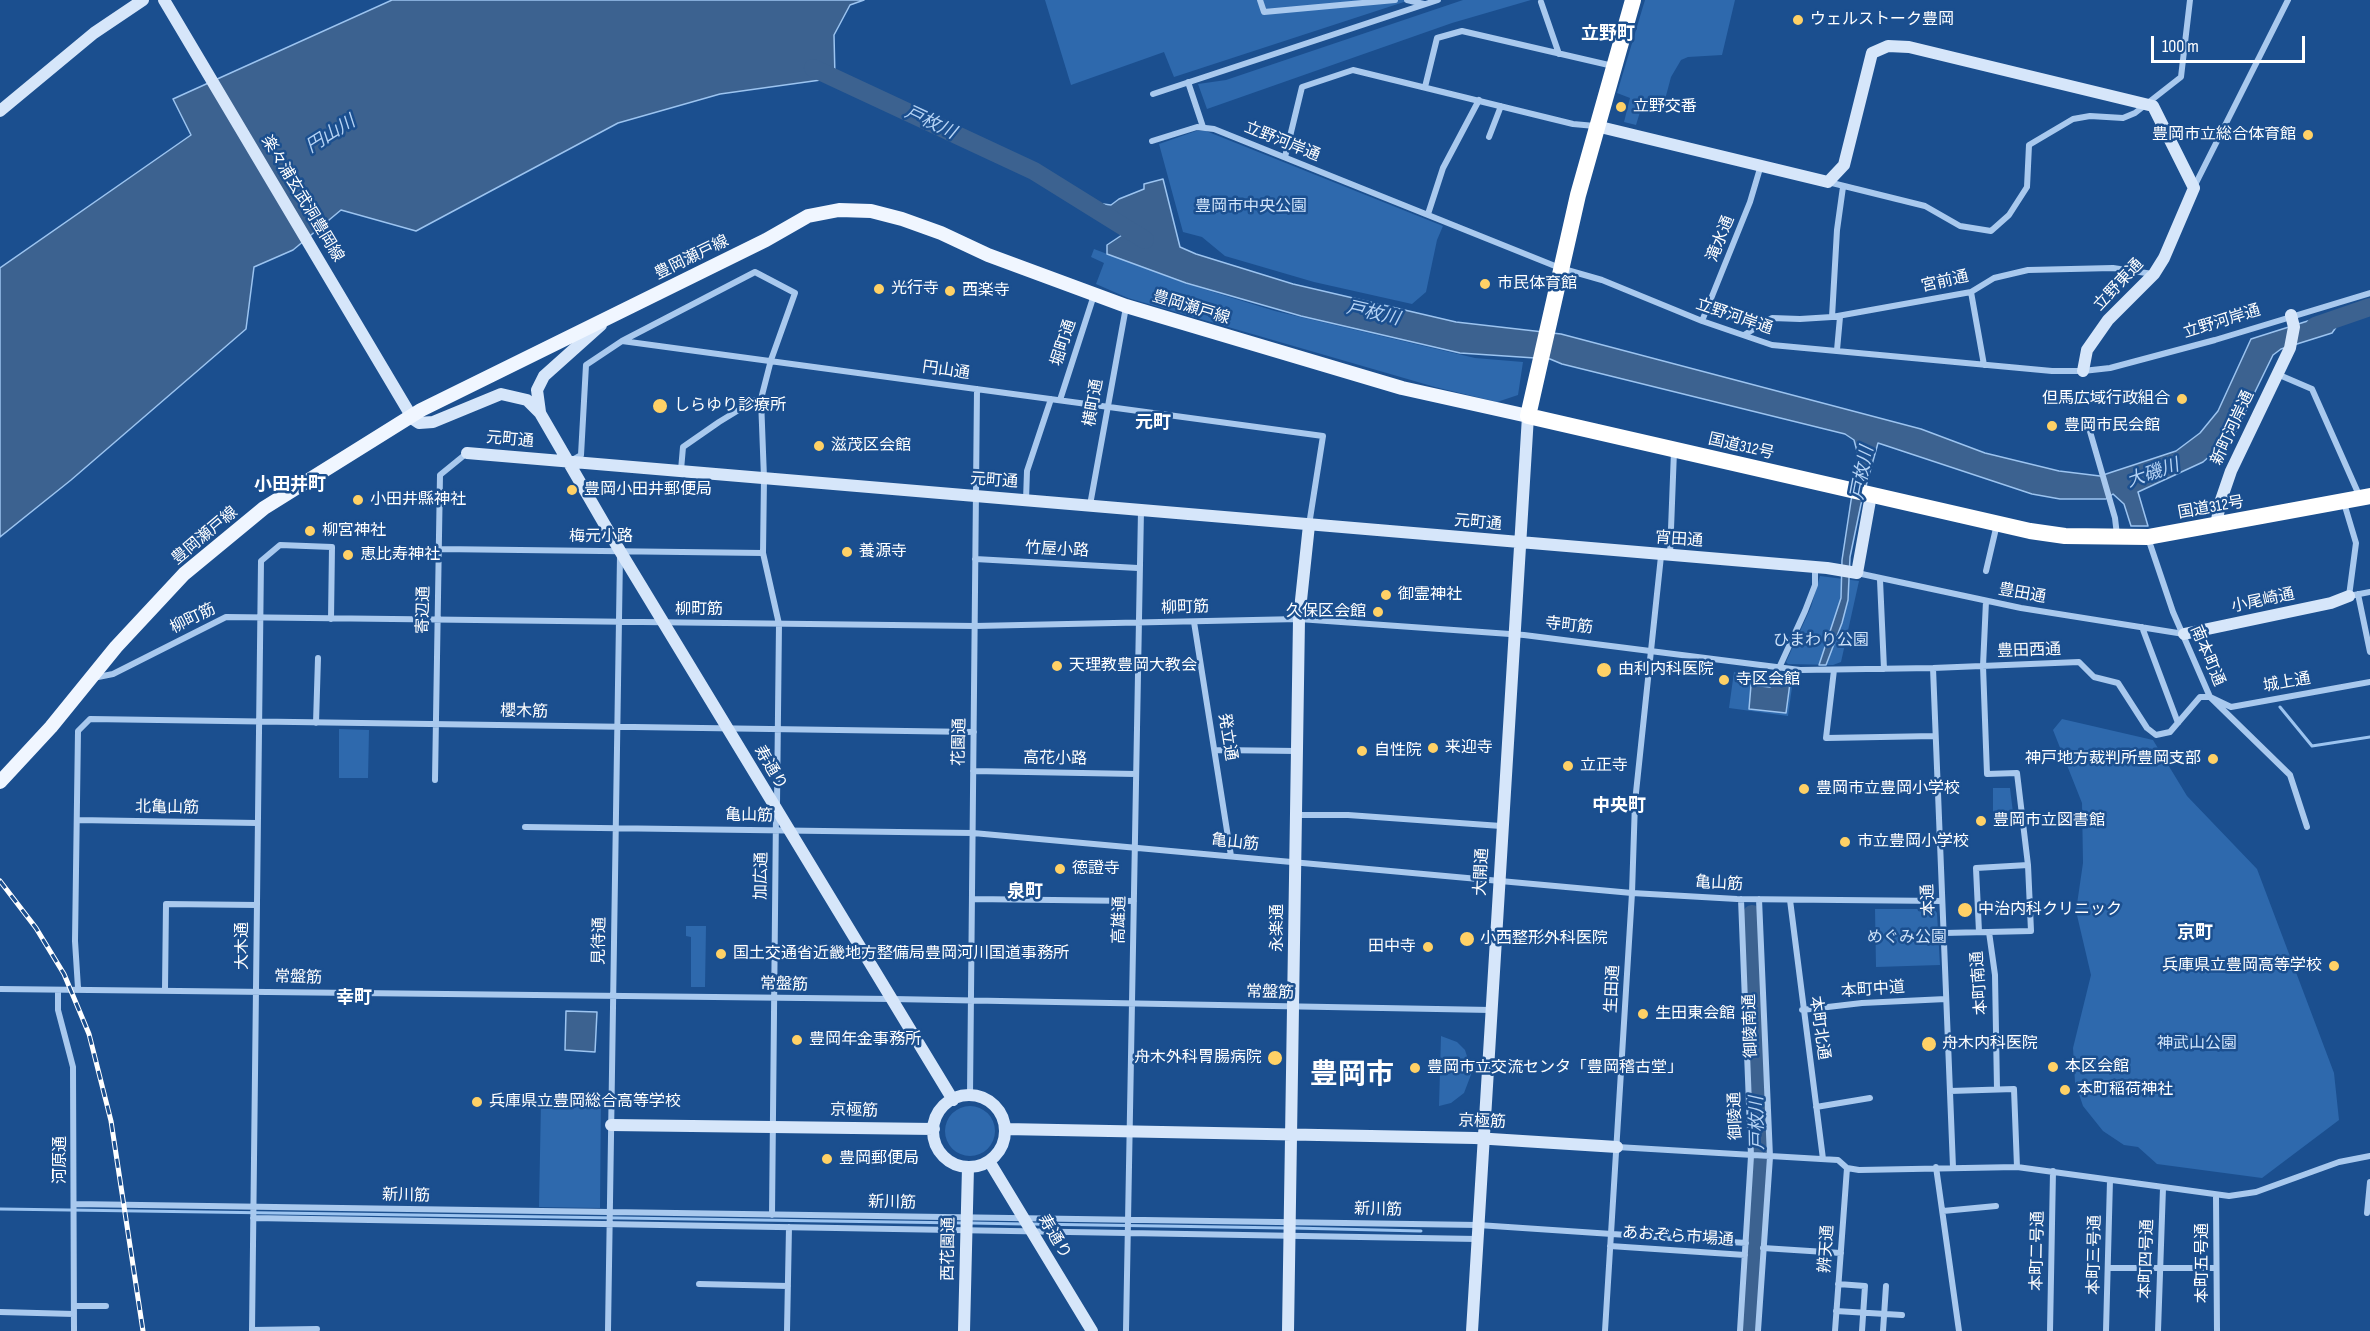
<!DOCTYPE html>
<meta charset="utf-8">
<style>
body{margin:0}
#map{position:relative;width:2370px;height:1331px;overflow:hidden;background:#1b4f8f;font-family:"Sofia Sans Condensed",sans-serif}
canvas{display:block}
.scale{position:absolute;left:2151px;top:36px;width:154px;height:27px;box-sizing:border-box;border:3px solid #fff;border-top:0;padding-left:8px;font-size:18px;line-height:21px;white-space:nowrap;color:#fff;-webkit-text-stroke:4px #1b4f8f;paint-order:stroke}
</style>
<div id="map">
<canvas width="2370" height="1331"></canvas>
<div class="scale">100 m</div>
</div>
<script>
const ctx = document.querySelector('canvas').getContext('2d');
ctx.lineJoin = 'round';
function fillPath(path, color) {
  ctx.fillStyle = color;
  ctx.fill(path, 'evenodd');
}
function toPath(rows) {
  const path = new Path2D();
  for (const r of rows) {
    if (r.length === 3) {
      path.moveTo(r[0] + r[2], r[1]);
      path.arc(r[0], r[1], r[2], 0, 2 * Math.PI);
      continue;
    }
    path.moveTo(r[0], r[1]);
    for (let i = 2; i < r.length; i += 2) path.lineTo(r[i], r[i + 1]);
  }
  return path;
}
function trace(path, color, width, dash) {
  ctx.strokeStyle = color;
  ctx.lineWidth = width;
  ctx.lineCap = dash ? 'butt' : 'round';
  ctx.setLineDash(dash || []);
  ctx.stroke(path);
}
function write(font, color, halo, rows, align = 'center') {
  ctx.font = font + ' "Sofia Sans Condensed","Noto Sans JP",sans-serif';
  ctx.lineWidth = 5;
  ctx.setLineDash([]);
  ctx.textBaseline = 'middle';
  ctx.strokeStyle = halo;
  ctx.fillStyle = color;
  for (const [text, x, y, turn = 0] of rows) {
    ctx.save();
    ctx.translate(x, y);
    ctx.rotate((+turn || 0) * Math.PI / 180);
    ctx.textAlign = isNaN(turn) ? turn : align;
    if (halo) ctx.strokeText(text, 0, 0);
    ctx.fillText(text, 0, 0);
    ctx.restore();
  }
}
const green = toPath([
 [1045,0,1410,0,1174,77,1164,52,1071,85],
 [1463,0,1531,0,1452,23,1207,109,1198,84,1226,80],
 [1645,0,1735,0,1722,55,1688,57,1681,60,1671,77,1663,107,1646,107,1640,112,1636,125,1624,122,1630,98,1617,93],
 [1196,131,1206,131,1443,226,1437,240,1426,292,1412,304,1314,282,1225,256,1202,237,1183,232,1159,144],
 [1094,249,1184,283,1275,311,1475,358,1523,362,1518,395,1497,402,1435,387,1128,298,1096,284,1104,263,1091,257],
 [1820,576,1859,581,1841,662,1833,665,1788,664,1786,662,1811,607],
 [1734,672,1793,680,1788,716,1729,708],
 [2062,719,2153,740,2187,796,2257,869,2334,1073,2339,1120,2262,1178,2157,1164,2138,1147,2124,1145,2103,1131,2083,1106,2075,1082,2073,1048,2091,975,2076,911,2083,863,2082,803,2053,730],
 [339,729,369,730,368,778,339,778],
 [1993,788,2010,788,2014,821,1993,821],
 [1875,909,1934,909,1937,913,1940,965,1876,967],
 [686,926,706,926,705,987,691,987,691,937,686,936],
 [1441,1036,1457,1042,1465,1050,1472,1072,1464,1093,1451,1103,1439,1106],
 [547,1094,601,1096,600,1208,539,1207,541,1102],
 [970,1131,25]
]);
const water = toPath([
 [392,0,864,0,850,5,834,35,835,78,720,94,618,123,416,231,341,210,293,250,254,267,246,329,71,480,0,537,0,268,191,135,173,99,392,0],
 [1163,179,1180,247,1196,254,1293,284,1456,322,1561,334,1921,429,1985,453,2059,471,2100,476,2176,451,2200,433,2218,411,2251,339,2336,312,2339,323,2332,333,2281,349,2273,355,2228,447,2221,446,2203,462,2138,492,2148,526,2131,526,2124,504,2113,494,2106,499,2060,499,2032,494,1878,443,1861,504,1850,557,1848,600,1842,623,1826,665,1819,665,1841,598,1842,560,1858,455,1854,440,1845,434,1562,364,1550,359,1460,353,1301,316,1186,283,1107,254,1107,245,1125,233,1121,222,1100,212,1103,204,1111,205,1119,199,1144,189,1144,184,1163,179],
 [1772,681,1790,683,1786,713,1749,709,1751,685,1770,687,1772,681],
 [566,1011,597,1012,595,1052,565,1050,566,1011]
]);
const stream = toPath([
 [2280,707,2312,746,2370,737],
 [0,1209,964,1223],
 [971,1223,1024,1224],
 [1031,1224,1285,1228],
 [1292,1228,1421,1231]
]);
const river = toPath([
 [813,68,1034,171,1145,240],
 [2315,326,2370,307],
 [1750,1331,1760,1151,1752,914]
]);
const street = toPath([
 [1260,0,1264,12,1395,0],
 [1407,0,1424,4],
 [1541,2,1559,54],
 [1188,82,1203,127],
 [1425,87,1437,38,1462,31,1613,66],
 [1153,94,1438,0],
 [1489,137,1501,106],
 [1152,141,1197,127,1214,129,1560,268,1602,280,1702,321,1772,345,2052,371,2083,371,2110,368,2215,340,2370,293],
 [1285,157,1302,87,1353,70,1573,124,1595,126],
 [1828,182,1925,206,1960,226,1991,231,2009,215,2027,187,2029,145,2073,119,2090,116,2123,118,2135,113,2181,77,2190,0],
 [2194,187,2288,0],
 [1428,214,1443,168,1479,100],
 [1971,292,1984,365],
 [1702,321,1750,202,1761,165],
 [1744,335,1772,318,1800,319,1832,317,1971,292,1994,278,2028,270,2113,268,2153,274],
 [622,341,755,272,795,293,771,360,761,399,764,478,763,553,779,624,777,803],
 [1837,350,1840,317,1832,317,1837,230,1843,187],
 [2277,374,2312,389,2359,495],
 [1060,400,1094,295],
 [2089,428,2115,518,2117,535],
 [572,460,581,455,586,365,622,341,1323,436,1309,525],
 [681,470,683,447,719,422,755,400,761,399],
 [1026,500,1027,471,1051,399],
 [2344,503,2356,543,2349,596,2370,592],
 [1090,505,1126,307],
 [2148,538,2173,612,2210,697,2290,775,2307,827],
 [439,549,763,553],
 [1670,555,1674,451],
 [975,559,1138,568],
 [1986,571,1997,524],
 [1857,573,2021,608,2184,634],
 [1880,580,1884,669],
 [2358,594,2370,652],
 [1194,622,1231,856],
 [2142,627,2178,723],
 [1779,668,1805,611,1815,585,1815,568],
 [1933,668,1953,1167],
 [1834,670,1826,738,1935,736],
 [93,678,113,674,226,617,975,626,1299,619,1524,635,1800,670,1933,668,2079,662,2094,677,2118,683,2147,728,2156,735,2170,732,2200,697,2210,697,2231,707,2370,682],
 [316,723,318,658],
 [1216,750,1297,751],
 [973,771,1136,774],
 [435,780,440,475,467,453],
 [1296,815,1348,815,1501,826],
 [77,820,257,823],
 [525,827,973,833,1632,893,1737,899,1942,901],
 [972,899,1134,901],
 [1790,900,1823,1159],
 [1979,932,1976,868,2028,865],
 [1989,932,1995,975,1997,1089],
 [1944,933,2031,931,2028,865,2017,773,1987,774,1983,666,1986,601],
 [78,988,75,941,78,731,90,719,974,732],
 [0,989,892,999,1491,1010],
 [165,989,166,904,257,905],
 [58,991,58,1010,73,1067,74,1331],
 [1802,1010,1862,1003,1946,999],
 [1950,1091,2014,1089,2017,1167],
 [970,1095,977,389],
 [1816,1107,1870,1098],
 [1617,1147,1838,1160,1847,1168,1859,1170,2017,1167,2229,1196,2256,1192,2339,1162,2370,1156],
 [1936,1167,1959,1331],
 [2216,1195,2217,1331],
 [74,1204,1478,1225,1746,1243],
 [1943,1211,1996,1206],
 [2367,1213,2370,1182],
 [772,1215,776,813],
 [253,1218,1477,1239],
 [1610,1246,1745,1255],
 [1763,1248,1841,1253],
 [2108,1268,2216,1268],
 [699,1284,788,1286],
 [1838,1284,1865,1286,1862,1331],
 [74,1306,106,1306],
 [1836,1311,1902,1315],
 [0,1312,74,1314],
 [252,1330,317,1329],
 [252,1331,261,561,280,545,332,547,331,619],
 [608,1331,620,555],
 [787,1331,789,1227],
 [1126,1331,1141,510],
 [1605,1331,1632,893,1635,802,1661,556],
 [1740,1331,1751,1156,1741,899],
 [1758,1331,1770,1157,1759,899],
 [1835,1331,1847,1168],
 [1883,1331,1886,1286],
 [2050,1331,2053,1171],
 [2106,1331,2110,1180],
 [2158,1331,2163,1188]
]);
const secondary = toPath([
 [164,0,413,419,419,423,433,422,501,394,527,400,540,413,620,551,953,1100],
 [0,111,94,33,143,0],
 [1596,126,1828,182,1844,165,1872,53,1888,46,1909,47,2153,106,2194,188,2164,258,2154,274,2108,320,2087,350,2083,371],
 [540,412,537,390,544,376,601,325],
 [467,453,1827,568,1857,573,1871,495],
 [2216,526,2220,503,2231,471,2290,348,2294,327,2291,315],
 [2184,634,2331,603,2349,596],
 [969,1131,36],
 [611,1125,934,1129],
 [1005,1129,1475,1138,1617,1147],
 [989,1161,1092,1331],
 [964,1331,968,1167],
 [1288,1331,1299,619,1309,525],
 [1472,1331,1528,416]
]);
const primary = toPath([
 [0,782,51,727,116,647,184,574,264,508,421,410,766,240,808,216,839,210,871,211,902,219,941,233,988,255,1126,306,1402,388,1528,416]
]);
const highway = toPath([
 [1633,0,1578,195,1528,416,2030,531,2065,536,2148,537,2370,496]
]);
const rail = toPath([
 [0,881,36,928,64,974,89,1034,111,1121,143,1331]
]);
const markers = [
 [1798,20,6,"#ffd166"],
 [1621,107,6,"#ffd166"],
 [2308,135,6,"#ffd166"],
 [1485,284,6,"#ffd166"],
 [879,289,6,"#ffd166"],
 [950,291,6,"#ffd166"],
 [2182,399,6,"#ffd166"],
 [660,406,8,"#ffd166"],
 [2052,426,6,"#ffd166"],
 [819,446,6,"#ffd166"],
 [572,490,6,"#ffd166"],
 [358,500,6,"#ffd166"],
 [310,531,6,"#ffd166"],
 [847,552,6,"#ffd166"],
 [348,555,6,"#ffd166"],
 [1386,595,6,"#ffd166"],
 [1378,612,6,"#ffd166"],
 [1057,666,6,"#ffd166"],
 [1604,670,8,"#ffd166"],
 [1724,680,6,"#ffd166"],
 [1433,748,6,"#ffd166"],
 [1362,751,6,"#ffd166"],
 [2213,759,6,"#ffd166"],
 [1568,766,6,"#ffd166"],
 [1804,789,6,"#ffd166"],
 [1981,821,6,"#ffd166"],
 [1845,842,6,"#ffd166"],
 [1060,869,6,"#ffd166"],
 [1965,910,8,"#ffd166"],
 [1467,939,8,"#ffd166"],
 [1428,947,6,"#ffd166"],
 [721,954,6,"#ffd166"],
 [2334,966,6,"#ffd166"],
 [1643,1014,6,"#ffd166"],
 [797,1040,6,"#ffd166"],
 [1929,1044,8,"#ffd166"],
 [1275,1058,8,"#ffd166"],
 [2053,1067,6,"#ffd166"],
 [1415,1068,6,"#ffd166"],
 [2065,1090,6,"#ffd166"],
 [477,1102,6,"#ffd166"],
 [827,1159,6,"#ffd166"]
];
const poiNames = [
 ["ウェルストーク豊岡",1810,20],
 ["立野交番",1633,107],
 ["豊岡市立総合体育館",2296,135,"right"],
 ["市民体育館",1497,284],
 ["光行寺",891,289],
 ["西楽寺",962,291],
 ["但馬広域行政組合",2170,399,"right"],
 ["しらゆり診療所",674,406],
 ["豊岡市民会館",2064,426],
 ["滋茂区会館",831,446],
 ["豊岡小田井郵便局",584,490],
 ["小田井縣神社",370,500],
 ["柳宮神社",322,531],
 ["養源寺",859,552],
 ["恵比寿神社",360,555],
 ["御霊神社",1398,595],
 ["久保区会館",1366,612,"right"],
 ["天理教豊岡大教会",1069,666],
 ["由利内科医院",1618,670],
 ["寺区会館",1736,680],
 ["来迎寺",1445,748],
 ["自性院",1374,751],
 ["神戸地方裁判所豊岡支部",2201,759,"right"],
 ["立正寺",1580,766],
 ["豊岡市立豊岡小学校",1816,789],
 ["豊岡市立図書館",1993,821],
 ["市立豊岡小学校",1857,842],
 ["徳證寺",1072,869],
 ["中治内科クリニック",1978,910],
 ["小西整形外科医院",1480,939],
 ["田中寺",1416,947,"right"],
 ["国土交通省近畿地方整備局豊岡河川国道事務所",733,954],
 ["兵庫県立豊岡高等学校",2322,966,"right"],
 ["生田東会館",1655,1014],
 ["豊岡年金事務所",809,1040],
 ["舟木内科医院",1942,1044],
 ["舟木外科胃腸病院",1262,1058,"right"],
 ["本区会館",2065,1067],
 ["豊岡市立交流センタ「豊岡稽古堂」",1427,1068],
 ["本町稲荷神社",2077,1090],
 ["兵庫県立豊岡総合高等学校",489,1102],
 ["豊岡郵便局",839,1159]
];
const streetNames = [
 ["立野河岸通",1282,142,22],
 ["楽々浦玄武洞豊岡線",302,199,59],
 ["滝水通",1721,239,-68],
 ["豊岡瀬戸線",692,258,-26],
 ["宮前通",1945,282,-13],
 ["立野東通",2119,285,-47],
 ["豊岡瀬戸線",1191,308,17],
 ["立野河岸通",1734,317,19],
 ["立野河岸通",2222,322,-17],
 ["堀町通",1064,343,-72],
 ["円山通",946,371,8],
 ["横町通",1094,403,-80],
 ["新町河岸通",2233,428,-65],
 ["元町通",510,440,5],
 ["国道312号",1741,447,13],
 ["元町通",994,481,4],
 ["国道312号",2211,508,-10],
 ["元町通",1478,523,5],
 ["豊岡瀬戸線",205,536,-40],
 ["梅元小路",601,537],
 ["宵田通",1679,540,4],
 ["竹屋小路",1057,550,3],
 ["豊田通",2022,594,10],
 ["小尾崎通",2263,601,-12],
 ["柳町筋",1185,608,-2],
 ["寄辺通",424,610,-89],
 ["柳町筋",699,610],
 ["柳町筋",193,619,-26],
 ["寺町筋",1569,626,6],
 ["豊田西通",2029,651,-2],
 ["南本町通",2207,656,67],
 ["城上通",2287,683,-10],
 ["櫻木筋",524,712,1],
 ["発立通",1227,737,81],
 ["花園通",960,742,-89],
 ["高花小路",1055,759,1],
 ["寿通り",770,768,59],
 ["北亀山筋",167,808,1],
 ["亀山筋",749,816,1],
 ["亀山筋",1235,843,6],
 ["大開通",1482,872,-87],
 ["加広通",762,876,-89],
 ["亀山筋",1719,884,3],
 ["本通",1929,900,-93],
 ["高雄通",1120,920,-89],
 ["永楽通",1278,928,-90],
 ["見待通",600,941,-89],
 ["大木通",243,946,-90],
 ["常盤筋",298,978,1],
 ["本町南通",1980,983,-94],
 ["常盤筋",784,985,1],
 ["生田通",1613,989,-87],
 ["本町中道",1873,990,-4],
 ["常盤筋",1270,993,1],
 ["御陵南通",1751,1026,-92],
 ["本町北通",1819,1028,82],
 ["京極筋",854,1111,1],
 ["御陵通",1736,1116,-92],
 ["京極筋",1482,1122,2],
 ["河原通",61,1160,-90],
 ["新川筋",406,1196,1],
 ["新川筋",892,1203,1],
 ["新川筋",1378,1210,1],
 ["寿通り",1054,1237,59],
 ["あおぞら市場通",1678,1237,4],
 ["西花園通",949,1249,-89],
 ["辨天通",1827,1249,-86],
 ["本町二号通",2038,1251,-89],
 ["本町三号通",2095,1255,-89],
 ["本町四号通",2147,1259,-88],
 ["本町五号通",2203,1263,-90]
];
const parkNames = [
 ["豊岡市中央公園",1251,207],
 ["ひまわり公園",1821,641],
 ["めぐみ公園",1907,938],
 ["神武山公園",2197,1044]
];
const neighbourhoodNames = [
 ["立野町",1608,34],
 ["元町",1153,423],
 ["小田井町",290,485],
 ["中央町",1619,806],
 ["泉町",1025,892],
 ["京町",2195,933],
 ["幸町",354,998]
];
const waterNames = [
 ["戸枚川",930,123,25],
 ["円山川",331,135,-32],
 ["戸枚川",1373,314,13],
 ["戸枚川",1863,473,-79],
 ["大磯川",2153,474,-19],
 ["戸枚川",1758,1123,-91]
];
const townNames = [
 ["豊岡市",1352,1076]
];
fillPath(green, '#2e69ad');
fillPath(water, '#3c6290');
trace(water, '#9cc4f0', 1.5);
trace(stream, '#9cc4f0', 3);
trace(river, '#3c6290', 18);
trace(street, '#a9c9ee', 6);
trace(secondary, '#d6e6fa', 12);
trace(primary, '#f0f6ff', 14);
trace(highway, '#fff', 16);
trace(rail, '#fff', 5);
trace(rail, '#1b4f8f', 3, [9]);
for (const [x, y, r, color] of markers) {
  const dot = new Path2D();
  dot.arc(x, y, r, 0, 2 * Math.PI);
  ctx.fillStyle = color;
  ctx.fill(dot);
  trace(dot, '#1b4f8f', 2);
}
write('16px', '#fff', '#1b4f8f', poiNames, 'left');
write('16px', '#fff', '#1b4f8f', streetNames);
write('16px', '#cfe3fa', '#1b4f8f', parkNames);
write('bold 18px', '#fff', '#1b4f8f', neighbourhoodNames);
write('italic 18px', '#b5d3f5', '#1b4f8f', waterNames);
write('bold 28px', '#fff', '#1b4f8f', townNames);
</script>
